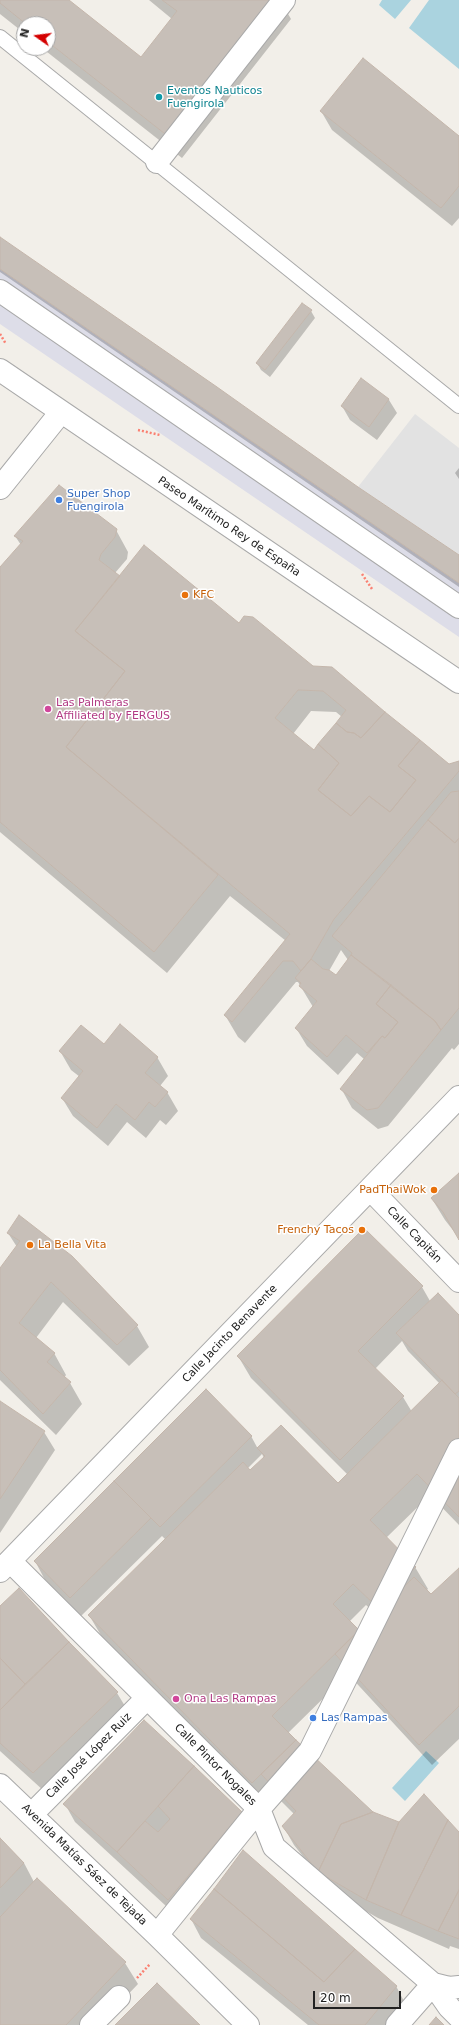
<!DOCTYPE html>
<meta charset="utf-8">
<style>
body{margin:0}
#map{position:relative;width:459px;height:2025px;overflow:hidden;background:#f2efe9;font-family:"DejaVu Sans",sans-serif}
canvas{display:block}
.north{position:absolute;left:16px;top:16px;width:40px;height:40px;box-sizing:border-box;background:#fff;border:1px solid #a7a7a7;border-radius:50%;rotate:284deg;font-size:11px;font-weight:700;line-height:16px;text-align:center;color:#222}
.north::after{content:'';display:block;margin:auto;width:14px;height:18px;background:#d40000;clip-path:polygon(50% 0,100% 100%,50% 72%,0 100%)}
.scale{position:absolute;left:313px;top:1991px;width:88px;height:18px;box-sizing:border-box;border:2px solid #222;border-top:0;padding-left:5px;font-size:12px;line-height:14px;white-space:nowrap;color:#222;-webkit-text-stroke:3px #fff;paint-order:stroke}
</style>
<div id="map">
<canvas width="459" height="2025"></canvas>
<div class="north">N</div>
<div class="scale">20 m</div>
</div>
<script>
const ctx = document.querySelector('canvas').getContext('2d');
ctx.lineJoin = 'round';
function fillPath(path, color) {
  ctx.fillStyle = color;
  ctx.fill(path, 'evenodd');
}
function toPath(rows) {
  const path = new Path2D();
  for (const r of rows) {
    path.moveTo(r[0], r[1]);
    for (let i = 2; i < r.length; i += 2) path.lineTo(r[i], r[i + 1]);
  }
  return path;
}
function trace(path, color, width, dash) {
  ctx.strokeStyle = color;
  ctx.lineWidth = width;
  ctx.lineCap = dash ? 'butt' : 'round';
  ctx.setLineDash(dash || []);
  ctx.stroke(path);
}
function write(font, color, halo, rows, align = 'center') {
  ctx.font = font + ' "DejaVu Sans",sans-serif';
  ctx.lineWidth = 3;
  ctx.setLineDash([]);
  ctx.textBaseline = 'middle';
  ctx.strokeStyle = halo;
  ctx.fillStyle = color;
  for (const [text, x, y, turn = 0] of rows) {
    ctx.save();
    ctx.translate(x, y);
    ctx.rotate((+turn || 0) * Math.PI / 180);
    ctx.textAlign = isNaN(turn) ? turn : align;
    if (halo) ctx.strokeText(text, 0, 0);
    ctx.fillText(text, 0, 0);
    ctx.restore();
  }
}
const parking = toPath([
 [415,414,459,448,459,555,358,487]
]);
const plaza = toPath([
 [0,269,459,583,459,637,0,324]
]);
const water = toPath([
 [382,0,411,0,395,19,379,5],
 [429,0,459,0,459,69,409,28],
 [426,1751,439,1763,405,1801,392,1788]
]);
const shadow = toPath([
 [0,0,68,0,141,58,172,19,149,0,280,0,291,19,182,158,42,48,48,48,48,24,24,24,24,33,0,14],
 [321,111,459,137,459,218,452,226,332,130],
 [0,239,358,488,459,556,459,587,0,272],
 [311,311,315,318,270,377,261,370,257,363],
 [361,379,389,400,397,413,377,440,350,420,342,406],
 [459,468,459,479,455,473],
 [116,530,128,552,127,559,115,573,120,577,239,625,312,667,448,766,459,762,459,1044,454,1050,452,1048,388,1126,378,1129,352,1108,342,1090,364,1059,357,1053,338,1075,307,1046,296,1028,313,1007,298,982,296,982,245,1043,238,1037,225,1015,286,941,230,896,167,973,0,832,0,569,21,545,15,536],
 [311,711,336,712,342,717,314,751,293,734],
 [341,950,348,960,336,976,329,971],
 [104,1046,157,1057,168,1076,160,1086,167,1092,178,1111,166,1125,160,1120,146,1138,127,1122,108,1146,73,1116,62,1098,80,1077,71,1070,60,1051],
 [459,1174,459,1238,445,1220,432,1199],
 [19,1217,137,1326,149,1347,129,1366,63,1302,36,1338,54,1353,66,1375,64,1378,70,1383,82,1404,56,1435,0,1380,0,1269,17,1247,8,1233],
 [422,1287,430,1301,459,1316,459,1525,430,1495,386,1538,415,1567,428,1589,426,1591,431,1595,459,1569,459,1739,432,1765,348,1674,288,1733,372,1813,400,1824,459,1833,459,1949,450,1946,449,1949,378,1918,330,1891,294,1845,283,1826,294,1814,274,1794,265,1804,102,1637,89,1615,166,1540,162,1536,81,1616,45,1580,35,1561,251,1436,258,1449,338,1484,348,1475,251,1378,238,1356],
 [402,1341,408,1351,440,1384,412,1412,403,1397,375,1369],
 [262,1454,264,1458,250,1472,247,1469],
 [366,1605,376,1614,359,1631,349,1622],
 [0,1403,44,1432,55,1450,0,1533],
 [19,1590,117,1693,128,1711,44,1791,0,1751,0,1607],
 [144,1721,241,1812,252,1831,179,1918,75,1822,65,1804],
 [0,1839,24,1863,34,1882,125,1963,138,1984,99,2025,0,2025],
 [191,1919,396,1986,406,2005,390,2025,308,2025,201,1938]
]);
const building = toPath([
 [0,0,69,0,141,57,177,11,162,0,277,0,169,137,48,42,48,24,26,24,0,3,0,0],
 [363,58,459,136,459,186,441,208,320,111,363,58],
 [0,237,217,387,358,487,459,555,459,583,0,269,0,237],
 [302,303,312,310,265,370,256,363,302,303],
 [361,378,389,399,369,427,341,406,361,378],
 [59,485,117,529,115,537,101,554,99,560,120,576,75,631,125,671,66,747,218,875,154,952,0,822,0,567,23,541,14,536,59,485],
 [144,545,239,623,244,616,253,617,313,666,332,667,385,712,361,738,354,733,347,732,336,723,346,710,323,691,298,690,275,718,314,750,318,744,339,763,318,790,351,816,369,796,390,812,416,780,398,766,420,740,449,764,459,761,459,771,334,919,311,959,301,971,293,961,283,961,232,1022,224,1015,290,934,66,747,125,671,75,631,144,545],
 [385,712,420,740,398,766,416,780,390,812,369,796,351,816,318,790,339,763,318,744,336,723,347,732,354,733,361,738,385,712],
 [459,791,459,838,455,843,428,820,451,792,459,791],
 [428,820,455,843,459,838,459,1008,441,1030,435,1021,351,955,352,953,332,936,428,820],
 [351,955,391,985,376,1004,398,1022,385,1038,382,1036,367,1053,346,1035,327,1057,295,1028,317,1001,299,986,301,983,295,978,311,959,323,969,329,970,336,975,351,955],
 [391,985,435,1021,441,1030,378,1108,367,1110,340,1089,382,1036,385,1038,398,1022,376,1004,391,985],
 [120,1024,158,1057,145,1073,168,1092,155,1107,149,1102,135,1120,116,1104,97,1128,61,1098,83,1071,59,1051,81,1025,104,1044,120,1024],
 [459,1173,459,1240,443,1212,431,1198,459,1173],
 [19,1215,72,1256,138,1325,117,1345,51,1282,19,1323,55,1353,47,1362,71,1382,43,1414,0,1370,0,1268,20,1241,7,1233,19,1215],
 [364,1228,423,1286,358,1351,404,1396,340,1460,237,1356,364,1228],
 [438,1293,459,1315,459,1391,455,1394,396,1333,438,1293],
 [442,1380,459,1398,459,1517,417,1474,370,1520,416,1567,376,1606,353,1584,333,1604,359,1630,272,1716,296,1740,252,1783,88,1615,243,1462,250,1470,265,1456,257,1448,281,1425,338,1483,442,1380],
 [206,1389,252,1436,160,1527,114,1481,206,1389],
 [0,1401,45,1431,0,1499,0,1401],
 [114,1481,151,1518,70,1598,34,1561,114,1481],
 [459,1568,459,1706,419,1745,335,1654,414,1577,431,1594,459,1568],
 [19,1588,69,1642,25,1684,0,1658,0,1606,19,1588],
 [69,1642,118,1692,33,1773,0,1743,0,1710,69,1642],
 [0,1658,25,1684,0,1710,0,1658],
 [144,1720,194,1766,117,1852,63,1804,144,1720],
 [296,1740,373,1812,341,1824,318,1872,282,1826,296,1811,261,1774,296,1740],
 [194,1766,242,1812,168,1900,117,1852,145,1821,158,1832,170,1819,158,1806,194,1766],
 [424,1794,448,1820,401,1915,366,1900,399,1822,424,1794],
 [373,1812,399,1822,366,1900,318,1872,341,1824,373,1812],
 [448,1820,459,1832,459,1890,438,1931,401,1915,448,1820],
 [0,1838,24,1863,0,1888,0,1838],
 [243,1850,355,1949,324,1982,214,1889,243,1850],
 [37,1878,126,1962,66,2025,0,2025,0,1917,37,1878],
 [214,1889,324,1982,355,1949,397,1986,365,2025,319,2025,190,1919,214,1889],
 [459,1890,459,1939,438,1931,459,1890],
 [157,1983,200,2025,115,2025,157,1983],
 [436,2017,444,2025,429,2025,436,2017]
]);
const path = toPath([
 [0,334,6,344],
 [138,430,160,435],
 [362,574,372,589],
 [137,1978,150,1964]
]);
const lane = toPath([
 [0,37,459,406]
]);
const street = toPath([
 [157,162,284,0],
 [0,291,459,607],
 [0,370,459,682],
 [0,488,61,412],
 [370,1189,459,1281],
 [10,1561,259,1809,274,1847,433,1984,449,2007,459,2017],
 [0,1571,459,1097],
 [0,1785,157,1935,248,2025],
 [32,1814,147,1698],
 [157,1935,259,1809,310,1751,459,1450],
 [433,1984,449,1988,459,1987],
 [91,2025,119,1997],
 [397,2025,433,1984]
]);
const markers = [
 [159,97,4,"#0f9aa8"],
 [59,500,4,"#3f7fe0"],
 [185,595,4,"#e8710a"],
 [48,709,4,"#d1479c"],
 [434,1190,4,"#e8710a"],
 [362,1230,4,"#e8710a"],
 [30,1245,4,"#e8710a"],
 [176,1699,4,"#d1479c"],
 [313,1718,4,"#3f7fe0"]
];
const cultureNames = [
 ["Eventos Nauticos",167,91],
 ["Fuengirola",167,104]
];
const shopNames = [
 ["Super Shop",67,494],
 ["Fuengirola",67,507],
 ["Las Rampas",321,1718]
];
const streetNames = [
 ["Paseo Marítimo Rey de España",229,527,34],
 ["Calle Capitán",414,1235,46],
 ["Calle Jacinto Benavente",230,1334,-46],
 ["Calle José López Ruiz",89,1756,-45],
 ["Calle Pintor Nogales",215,1765,45],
 ["Avenida Matías Sáez de Tejada",84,1865,44]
];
const foodNames = [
 ["KFC",193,595],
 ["PadThaiWok",426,1190,"right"],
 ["Frenchy Tacos",354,1230,"right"],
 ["La Bella Vita",38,1245]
];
const hotelNames = [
 ["Las Palmeras",56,703],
 ["Affiliated by FERGUS",56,716],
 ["Ona Las Rampas",184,1699]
];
fillPath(parking, '#e2e2e2');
fillPath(plaza, '#dddde8');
fillPath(water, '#aad3df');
fillPath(shadow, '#0003');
fillPath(building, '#c7bfb8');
trace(building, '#c4b6ab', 1);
trace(lane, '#a9a9a9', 16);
trace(street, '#a9a9a9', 24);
trace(path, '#fa8072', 2.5, [2, 2]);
trace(lane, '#fff', 14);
trace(street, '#fff', 22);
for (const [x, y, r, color] of markers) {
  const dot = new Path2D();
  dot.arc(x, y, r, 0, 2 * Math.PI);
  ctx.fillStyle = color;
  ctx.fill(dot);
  trace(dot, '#fff', 1.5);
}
write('11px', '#0d838f', '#fff', cultureNames, 'left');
write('11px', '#366cbe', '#fff', shopNames, 'left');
write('11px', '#222', '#fff', streetNames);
write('11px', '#c56008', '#fff', foodNames, 'left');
write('11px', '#b23c85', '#fff', hotelNames, 'left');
</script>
